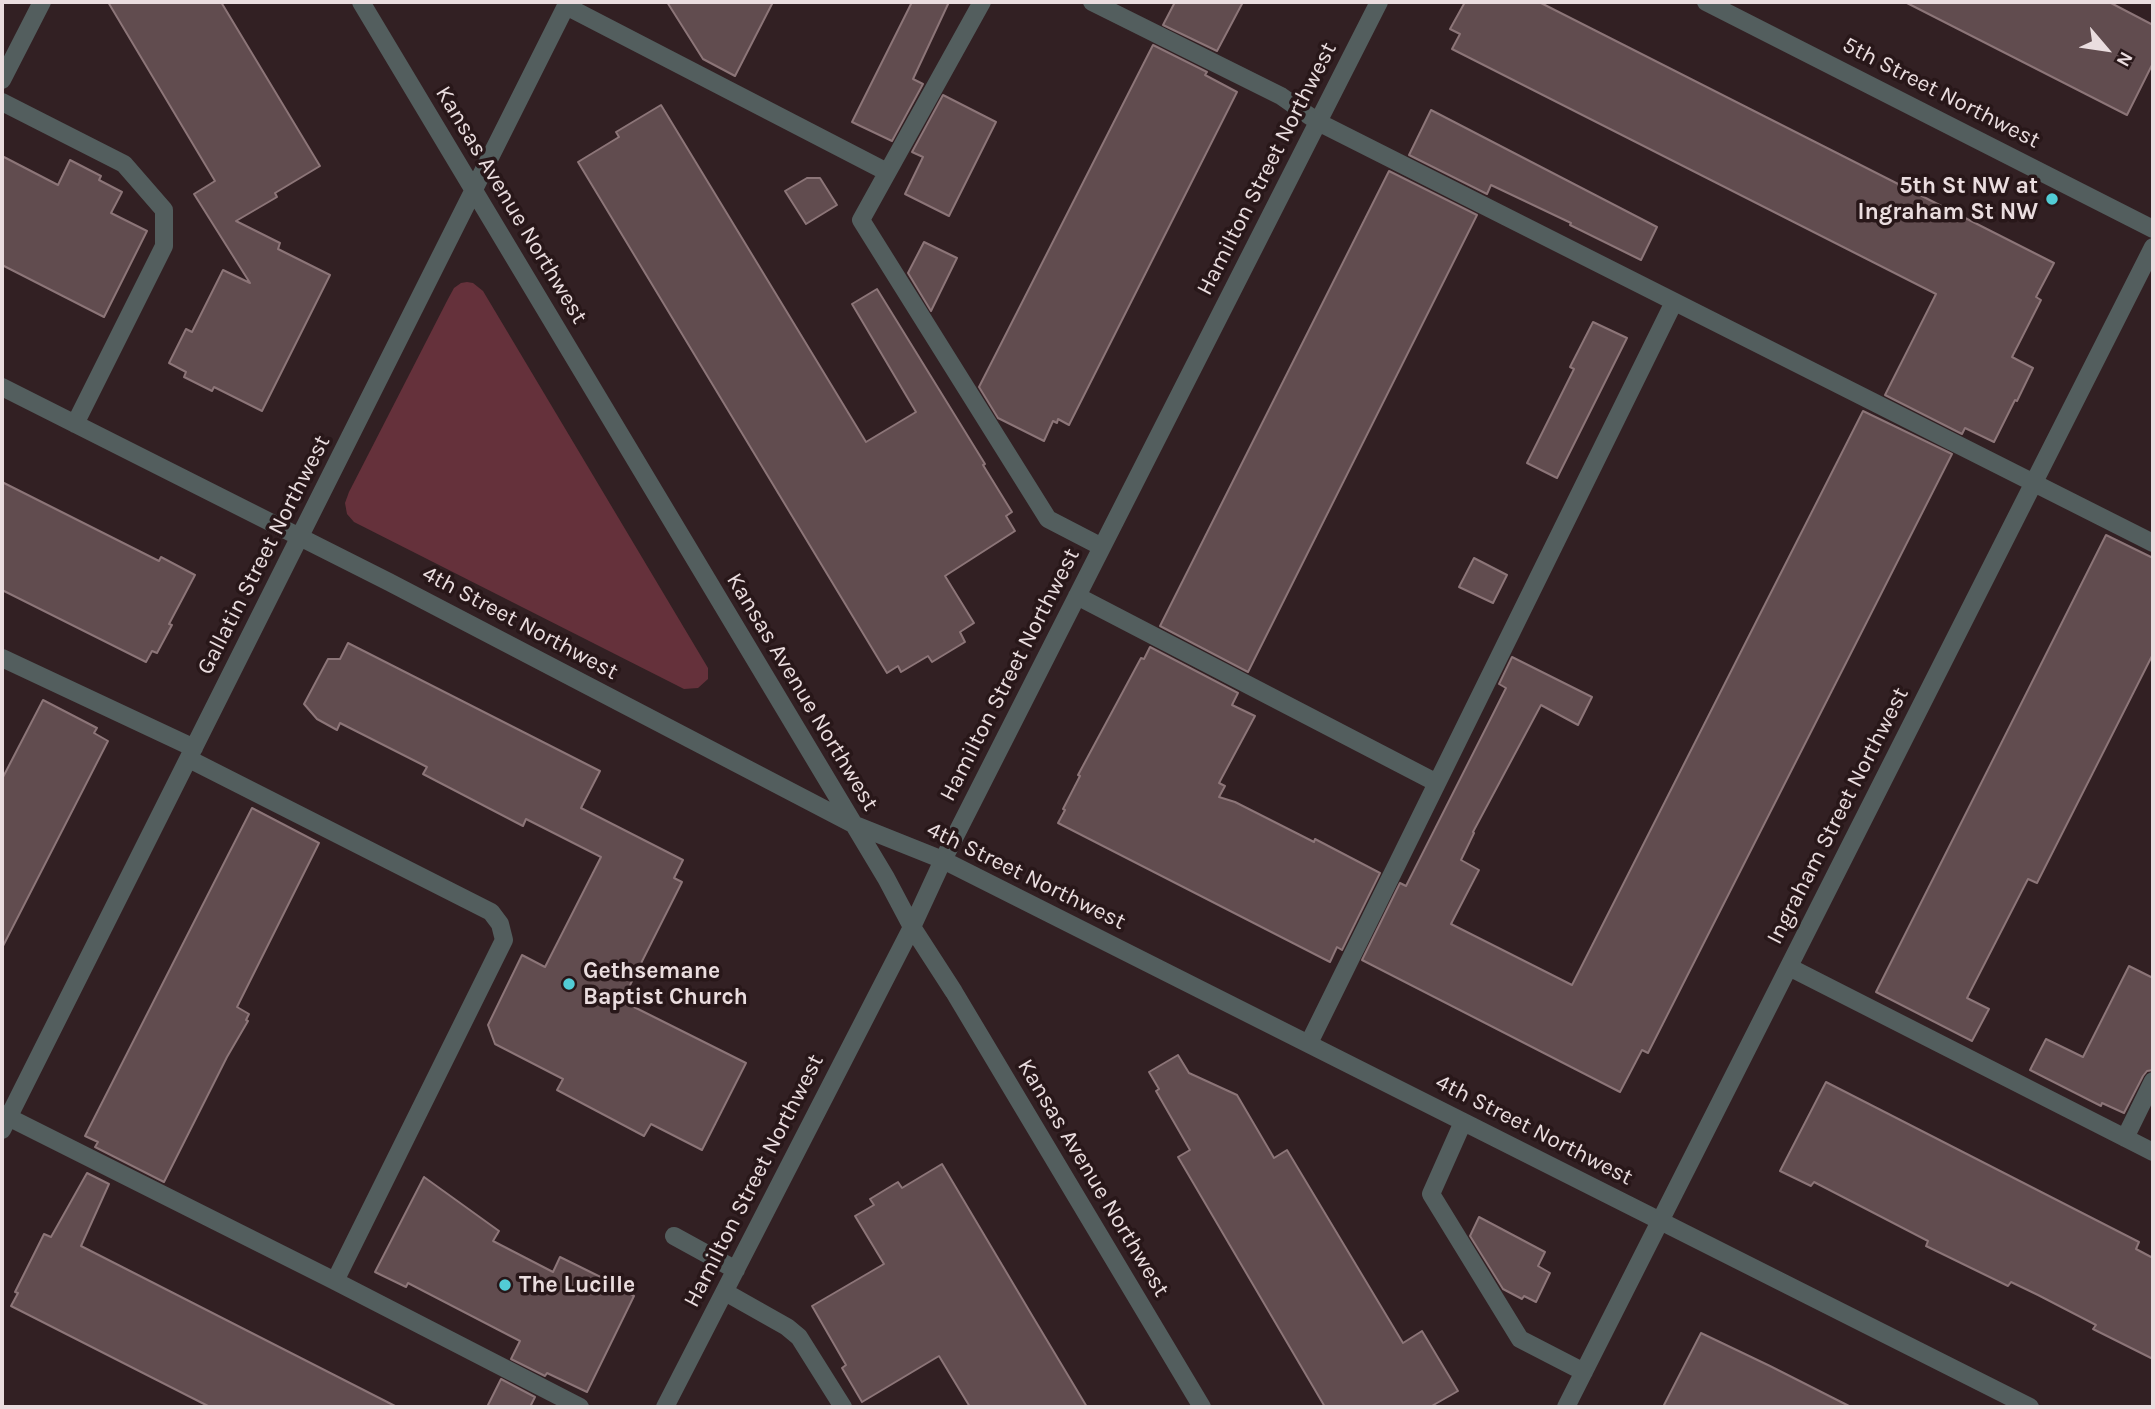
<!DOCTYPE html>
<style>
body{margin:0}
#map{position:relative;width:2155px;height:1409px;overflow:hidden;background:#322023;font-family:Karla,sans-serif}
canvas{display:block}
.frame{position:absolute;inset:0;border:4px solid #eadddf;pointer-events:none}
.north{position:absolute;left:2071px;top:14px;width:70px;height:70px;-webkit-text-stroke:5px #281719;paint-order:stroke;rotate:119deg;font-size:19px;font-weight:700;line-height:28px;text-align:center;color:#eadddf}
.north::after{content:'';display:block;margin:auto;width:24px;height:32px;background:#eadddf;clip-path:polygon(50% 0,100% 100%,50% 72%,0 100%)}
</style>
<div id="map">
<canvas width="2155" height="1409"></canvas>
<div class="frame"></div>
<div class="north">N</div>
</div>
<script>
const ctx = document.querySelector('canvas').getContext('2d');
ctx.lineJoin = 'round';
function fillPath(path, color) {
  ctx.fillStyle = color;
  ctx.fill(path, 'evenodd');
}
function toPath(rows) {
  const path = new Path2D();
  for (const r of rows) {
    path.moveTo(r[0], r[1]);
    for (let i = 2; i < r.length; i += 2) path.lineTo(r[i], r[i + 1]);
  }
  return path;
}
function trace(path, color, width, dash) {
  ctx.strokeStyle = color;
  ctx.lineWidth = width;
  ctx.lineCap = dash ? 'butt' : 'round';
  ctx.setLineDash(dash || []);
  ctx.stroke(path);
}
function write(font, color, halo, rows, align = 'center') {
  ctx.font = font + ' Karla,sans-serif';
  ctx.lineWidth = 7;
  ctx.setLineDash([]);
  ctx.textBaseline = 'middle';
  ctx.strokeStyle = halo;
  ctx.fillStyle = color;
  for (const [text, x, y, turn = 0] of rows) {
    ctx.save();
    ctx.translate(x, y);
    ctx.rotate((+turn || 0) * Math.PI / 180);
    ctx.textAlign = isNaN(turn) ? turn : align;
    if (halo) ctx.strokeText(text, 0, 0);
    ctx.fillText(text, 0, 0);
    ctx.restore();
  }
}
const green = toPath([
 [467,282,473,283,483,291,708,668,708,679,698,688,684,689,354,522,347,514,345,503,349,492,448,299,454,288,461,283]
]);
const building = toPath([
 [108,2,221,2,320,166,275,193,277,197,236,221,280,243,278,249,330,275,262,411,214,387,212,391,184,377,186,372,169,363,186,329,192,332,223,270,250,283,194,194,215,181,108,2],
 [667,2,773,2,735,76,703,59,667,2],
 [912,2,949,2,913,79,923,84,892,141,852,122,912,2],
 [1175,2,1243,2,1217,51,1163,25,1175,2],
 [1465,2,1539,2,2054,263,2036,297,2041,300,2012,357,2033,368,2017,401,2015,400,1994,442,1965,428,1962,434,1885,395,1936,294,1452,49,1460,34,1450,29,1465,2],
 [1905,2,2109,2,2153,25,2153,63,2127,115,1905,2],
 [1153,45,1207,72,1205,75,1237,92,1069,425,1058,419,1057,423,1053,421,1044,441,998,418,979,387,1153,45],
 [943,95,996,122,949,216,905,194,923,157,912,152,943,95],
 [661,105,866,442,916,412,852,304,877,289,985,464,983,465,1012,512,1006,516,1015,531,945,576,974,623,960,632,965,642,932,662,928,656,901,672,898,666,887,673,578,162,619,137,616,132,661,105],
 [1431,110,1657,227,1641,260,1570,225,1571,223,1491,185,1487,194,1409,155,1431,110],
 [2,156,58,185,70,160,101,176,99,180,122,192,111,213,147,231,104,317,2,265,2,156],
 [1389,171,1477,215,1248,672,1160,626,1389,171],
 [807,178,820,178,837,205,806,224,785,191,807,178],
 [924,242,957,258,931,311,908,273,924,242],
 [1593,322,1627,338,1557,478,1527,463,1574,369,1570,367,1593,322],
 [1863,411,1952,454,1648,1053,1642,1050,1620,1092,1362,960,1400,883,1406,886,1492,716,1506,688,1499,684,1512,657,1592,697,1578,725,1541,705,1473,832,1474,833,1461,860,1479,870,1451,924,1572,985,1863,411],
 [2,482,159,561,161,557,195,575,169,624,172,625,157,653,152,651,146,662,2,590,2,482],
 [2106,535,2153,558,2153,654,2037,883,2028,879,1967,998,1989,1009,1972,1041,1876,992,2106,535],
 [1474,558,1507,575,1493,603,1459,587,1474,558],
 [348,643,600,771,581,808,683,860,674,878,682,882,622,1001,746,1063,702,1150,651,1124,644,1136,557,1090,563,1079,495,1044,488,1025,522,955,545,967,601,857,526,819,523,826,423,774,427,767,340,723,337,730,317,719,304,704,328,659,340,659,348,643],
 [1150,647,1238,693,1232,705,1255,716,1219,783,1225,786,1219,797,1235,802,1314,842,1315,839,1380,873,1342,950,1337,947,1330,962,1058,823,1065,810,1063,809,1080,776,1078,775,1141,658,1144,659,1150,647],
 [43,700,97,728,94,733,108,741,2,948,2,779,43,700],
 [252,808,319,843,237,1007,249,1014,246,1020,248,1021,227,1057,164,1182,95,1147,98,1142,85,1136,252,808],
 [2129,966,2153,978,2153,1070,2147,1071,2143,1076,2124,1113,2102,1103,2101,1106,2030,1070,2046,1039,2083,1057,2129,966],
 [1178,1055,1189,1073,1237,1095,1274,1158,1287,1150,1403,1343,1422,1331,1458,1391,1430,1407,1325,1407,1178,1157,1190,1150,1156,1091,1159,1089,1149,1072,1178,1055],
 [1826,1082,2139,1242,2136,1249,2153,1258,2153,1359,2093,1329,2096,1325,2038,1295,2011,1282,2008,1286,1926,1246,1928,1241,1814,1182,1811,1186,1780,1171,1826,1082],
 [942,1164,1033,1317,1087,1407,970,1407,939,1356,862,1402,842,1368,846,1365,812,1306,884,1264,855,1216,874,1205,870,1199,898,1182,902,1188,942,1164],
 [87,1173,109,1184,81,1246,397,1407,210,1407,11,1306,18,1293,15,1292,44,1234,51,1237,87,1173],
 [424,1177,499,1231,493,1241,553,1272,560,1257,629,1291,628,1293,634,1296,587,1392,547,1373,545,1376,511,1359,520,1341,408,1283,406,1287,375,1272,424,1177],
 [1479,1217,1545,1252,1538,1266,1550,1273,1536,1302,1524,1296,1522,1299,1503,1289,1470,1236,1479,1217],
 [1701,1333,1770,1366,1851,1407,1663,1407,1701,1333],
 [501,1379,535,1397,530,1407,487,1407,501,1379]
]);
const minor = toPath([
 [361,2,886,878,912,927,954,992,1202,1407],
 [982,2,861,220,1048,519,1102,547],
 [1092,2,1281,96,1318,122,2153,543],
 [1706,2,2153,229],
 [566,6,887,172],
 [2,80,42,2],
 [2,102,124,164,164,210,164,246,75,424],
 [2,387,389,582,853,824,943,860,2030,1407],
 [1077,596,1437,783],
 [2,658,194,748],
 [1789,967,2153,1152],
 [1309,1043,1674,302],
 [2,1114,335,1281,504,940,500,924,491,912,189,759],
 [1463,1122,1431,1194,1520,1339,1584,1372],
 [2,1130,568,2],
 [2125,1138,2153,1081],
 [674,1236,736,1270],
 [335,1281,580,1407],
 [725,1292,787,1327,799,1337,843,1407],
 [665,1407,912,927,943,860,1379,2],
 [1566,1407,2153,247]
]);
const markers = [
 [2052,199,7,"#52ccd5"],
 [569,984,7,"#52ccd5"],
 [505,1285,7,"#52ccd5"]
];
const streetNames = [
 ["5th Street Northwest",1941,93,27],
 ["Hamilton Street Northwest",1267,169,-63],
 ["Kansas Avenue Northwest",511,205,59],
 ["Gallatin Street Northwest",264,555,-63],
 ["4th Street Northwest",520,623,28],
 ["Hamilton Street Northwest",1010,675,-63],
 ["Kansas Avenue Northwest",802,692,59],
 ["Ingraham Street Northwest",1838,816,-63],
 ["4th Street Northwest",1026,876,26],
 ["4th Street Northwest",1534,1130,27],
 ["Kansas Avenue Northwest",1093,1178,59],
 ["Hamilton Street Northwest",754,1181,-63]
];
const poiNames = [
 ["5th St NW at",2038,186,"right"],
 ["Ingraham St NW",2038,212,"right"],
 ["Gethsemane",583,971],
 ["Baptist Church",583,997],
 ["The Lucille",519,1285]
];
fillPath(green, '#65313b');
fillPath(building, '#614c4f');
trace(building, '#8c7578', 2);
trace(minor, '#535e5e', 18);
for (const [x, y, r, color] of markers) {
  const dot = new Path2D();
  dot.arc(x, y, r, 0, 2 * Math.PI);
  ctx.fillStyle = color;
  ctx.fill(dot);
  trace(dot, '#281719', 2.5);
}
write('23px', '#eadddf', '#281719', streetNames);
write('bold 23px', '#eadddf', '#281719', poiNames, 'left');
</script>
